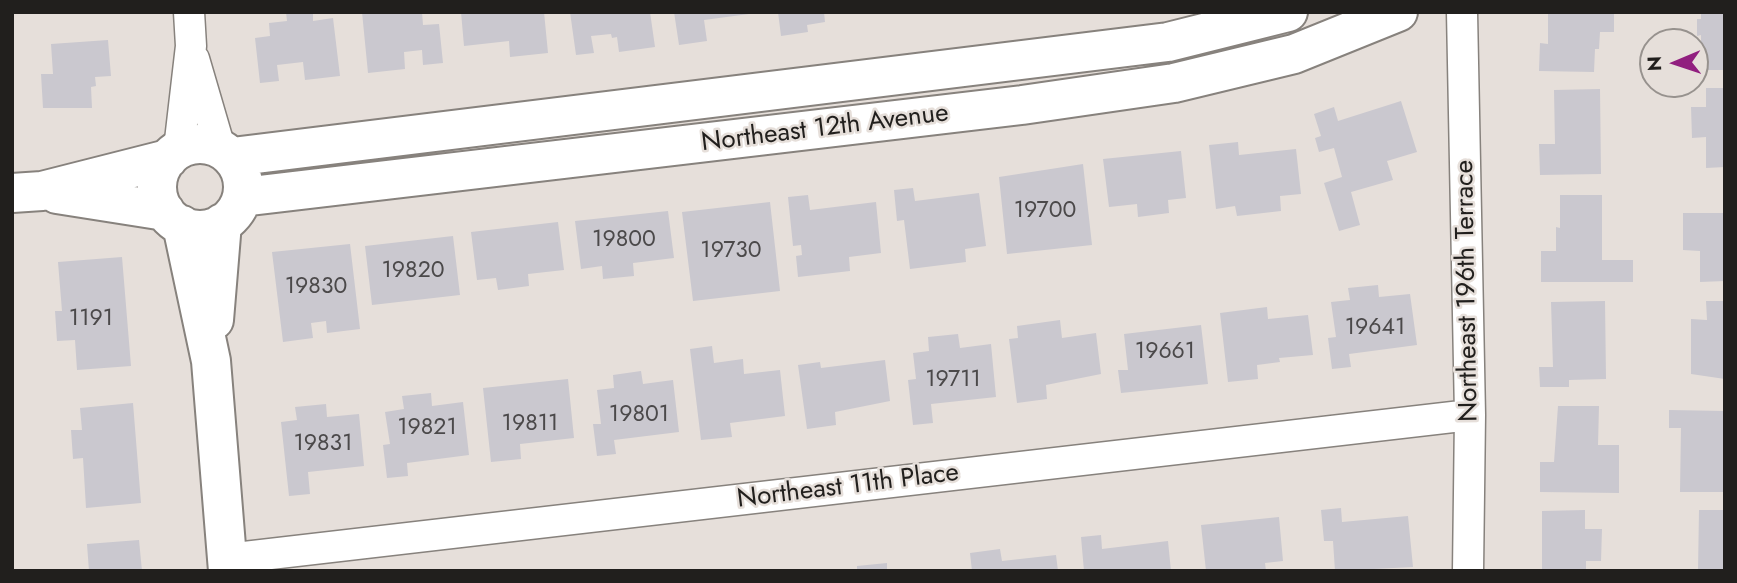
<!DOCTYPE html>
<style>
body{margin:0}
#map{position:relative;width:1737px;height:583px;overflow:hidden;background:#e6dfda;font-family:Jost,sans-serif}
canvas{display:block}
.frame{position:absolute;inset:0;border:14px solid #211f1d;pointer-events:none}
.north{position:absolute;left:1639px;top:28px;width:70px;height:70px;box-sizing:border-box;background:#e6dfda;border:2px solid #97928e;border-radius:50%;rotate:268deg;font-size:19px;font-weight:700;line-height:28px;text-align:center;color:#211f1d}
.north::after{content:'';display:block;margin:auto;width:24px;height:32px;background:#911f7f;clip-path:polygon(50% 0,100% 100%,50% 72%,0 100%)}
</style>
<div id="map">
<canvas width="1737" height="583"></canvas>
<div class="frame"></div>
<div class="north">N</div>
</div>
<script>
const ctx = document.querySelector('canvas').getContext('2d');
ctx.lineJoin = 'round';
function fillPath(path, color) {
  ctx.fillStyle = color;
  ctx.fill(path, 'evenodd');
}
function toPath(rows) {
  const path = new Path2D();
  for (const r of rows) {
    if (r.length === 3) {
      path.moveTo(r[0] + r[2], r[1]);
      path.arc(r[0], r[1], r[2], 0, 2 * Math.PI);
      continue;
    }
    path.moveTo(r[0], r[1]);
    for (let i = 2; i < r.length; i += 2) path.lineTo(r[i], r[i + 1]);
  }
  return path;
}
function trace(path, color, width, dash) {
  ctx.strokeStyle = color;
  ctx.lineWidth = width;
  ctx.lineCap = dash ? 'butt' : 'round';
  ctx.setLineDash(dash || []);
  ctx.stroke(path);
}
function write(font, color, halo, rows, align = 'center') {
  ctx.font = font + ' Jost,sans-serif';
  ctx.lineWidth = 5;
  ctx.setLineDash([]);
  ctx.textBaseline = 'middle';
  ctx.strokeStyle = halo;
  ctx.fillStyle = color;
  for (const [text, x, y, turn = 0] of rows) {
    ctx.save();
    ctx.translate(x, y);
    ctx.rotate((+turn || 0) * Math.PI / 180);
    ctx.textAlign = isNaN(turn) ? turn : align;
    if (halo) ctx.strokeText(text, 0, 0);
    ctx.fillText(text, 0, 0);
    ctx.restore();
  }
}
const building = toPath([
 [286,12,313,12,313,21,333,18,340,76,305,80,303,62,277,65,279,81,260,83,255,38,270,36,269,23,287,21],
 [362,12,422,12,423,25,439,24,443,63,423,65,422,50,404,52,405,69,368,73],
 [461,12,544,12,548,53,510,57,509,41,464,46],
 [570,12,650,12,655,47,619,52,617,37,612,38,611,34,591,36,594,53,576,55],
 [674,12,749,12,749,14,704,20,707,41,679,45],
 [778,12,824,12,825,22,807,25,808,32,781,36],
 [1548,12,1614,12,1614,32,1600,32,1599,49,1595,49,1594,72,1539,71,1540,43,1548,44],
 [1701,12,1725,12,1725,70,1701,70,1701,35,1697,36,1697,19,1701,19],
 [108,40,111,76,95,77,96,86,91,87,92,108,43,108,41,74,53,74,51,44],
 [1706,88,1725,88,1725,167,1706,168,1706,137,1692,138,1691,107,1706,107],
 [1600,89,1601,174,1540,175,1539,144,1555,144,1554,90],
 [1401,101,1417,152,1387,161,1393,180,1351,192,1360,225,1339,231,1324,183,1342,177,1334,148,1319,152,1315,138,1321,136,1314,114,1334,107,1338,121],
 [1238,142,1239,155,1296,149,1301,194,1280,196,1281,211,1237,216,1235,206,1216,209,1209,145],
 [1181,151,1186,198,1168,200,1169,213,1138,217,1137,204,1109,207,1103,159],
 [1083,164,1092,245,1007,254,999,177],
 [913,188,915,201,979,193,986,246,965,249,966,262,910,269,904,220,897,221,894,190],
 [808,195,810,210,876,202,881,253,849,257,850,271,798,277,796,256,802,255,801,245,793,246,788,197],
 [1560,195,1602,195,1602,260,1633,260,1633,282,1541,282,1541,251,1556,251,1556,227,1560,228],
 [770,202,780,291,693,301,682,212],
 [668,211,674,258,633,263,634,276,603,279,602,266,581,269,575,221],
 [1683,213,1725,213,1725,281,1700,282,1700,251,1683,250],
 [558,222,564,270,528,274,529,286,498,290,496,278,477,280,471,232],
 [453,236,460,295,372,305,365,246],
 [350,244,360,329,327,333,326,321,311,323,313,338,283,342,272,252],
 [122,257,131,366,77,370,75,340,57,341,55,311,62,311,58,262],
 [1378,285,1379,297,1410,294,1417,345,1349,354,1351,367,1332,369,1328,338,1336,337,1331,302,1350,300,1348,288],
 [1605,301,1606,379,1569,380,1569,387,1540,387,1539,367,1553,367,1551,302],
 [1706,301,1725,301,1725,379,1691,374,1691,319,1707,320],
 [1267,307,1268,319,1308,315,1313,355,1279,358,1280,362,1257,365,1258,379,1228,382,1220,313],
 [1060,320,1062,338,1096,333,1101,374,1046,385,1047,399,1017,403,1009,339,1018,338,1017,326],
 [1201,325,1208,384,1121,393,1118,370,1128,370,1124,334],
 [958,334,960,348,991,344,996,397,931,404,933,423,913,425,908,380,916,379,913,353,929,351,928,337],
 [712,346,714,363,743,359,744,374,780,370,785,416,730,423,732,437,701,440,690,349],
 [885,360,890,401,835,412,836,425,807,429,798,365,820,362,821,368],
 [641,371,643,384,673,380,679,432,614,440,616,454,597,456,593,424,601,424,597,390,614,388,613,375],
 [568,379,574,438,520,444,521,459,491,462,483,388],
 [431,393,432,406,463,402,469,455,407,463,408,476,387,478,383,445,390,444,385,412,404,409,402,396],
 [133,403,141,503,86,508,83,458,73,459,71,430,82,430,80,408],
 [326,404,327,417,359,414,364,466,308,472,310,494,289,496,281,422,297,420,295,407],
 [1558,406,1599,406,1598,445,1619,445,1619,493,1540,492,1540,462,1554,462],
 [1669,410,1725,411,1725,492,1680,492,1681,428,1669,428],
 [1341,508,1342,522,1408,516,1413,567,1335,571,1333,541,1324,541,1321,510],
 [1585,510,1585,529,1602,529,1601,561,1586,561,1586,571,1542,571,1542,511],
 [1699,510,1725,510,1725,571,1698,571],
 [1279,517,1283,561,1265,563,1266,571,1206,571,1201,525],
 [1101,535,1102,549,1168,541,1171,571,1084,571,1081,537],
 [139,540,142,571,89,571,87,544],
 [1000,549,1002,561,1056,555,1058,571,972,571,970,553],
 [887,563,887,571,857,571,857,566]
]);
const street = toPath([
 [1462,12,1470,415,1468,571],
 [194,59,220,148],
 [179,149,191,46,189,12],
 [227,559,1470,415]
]);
const secondary = toPath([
 [200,187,43],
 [232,157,1168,42,1288,12],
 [12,193,42,191,168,159],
 [57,194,165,211],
 [242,197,1022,105,1174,83,1294,54,1398,12],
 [182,225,211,361,228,571],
 [214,320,222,223]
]);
const numberNames = [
 ["19700",1045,211],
 ["19800",624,240],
 ["19730",731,251],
 ["19820",413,271],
 ["19830",316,287],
 ["1191",91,319],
 ["19641",1375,328],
 ["19661",1165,352],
 ["19711",953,380],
 ["19801",639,415],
 ["19811",530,424],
 ["19821",427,428],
 ["19831",323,444]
];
const streetNames = [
 ["Northeast 12th Avenue",825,129,-7],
 ["Northeast 196th Terrace",1468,291,-91],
 ["Northeast 11th Place",848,487,-7]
];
fillPath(building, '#cac8cf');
trace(street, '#87827d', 33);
trace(secondary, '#87827d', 42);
trace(street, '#fff', 30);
trace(secondary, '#fff', 38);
write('23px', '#4b494a', null, numberNames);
write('26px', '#211f1d', '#e6dfda', streetNames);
</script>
